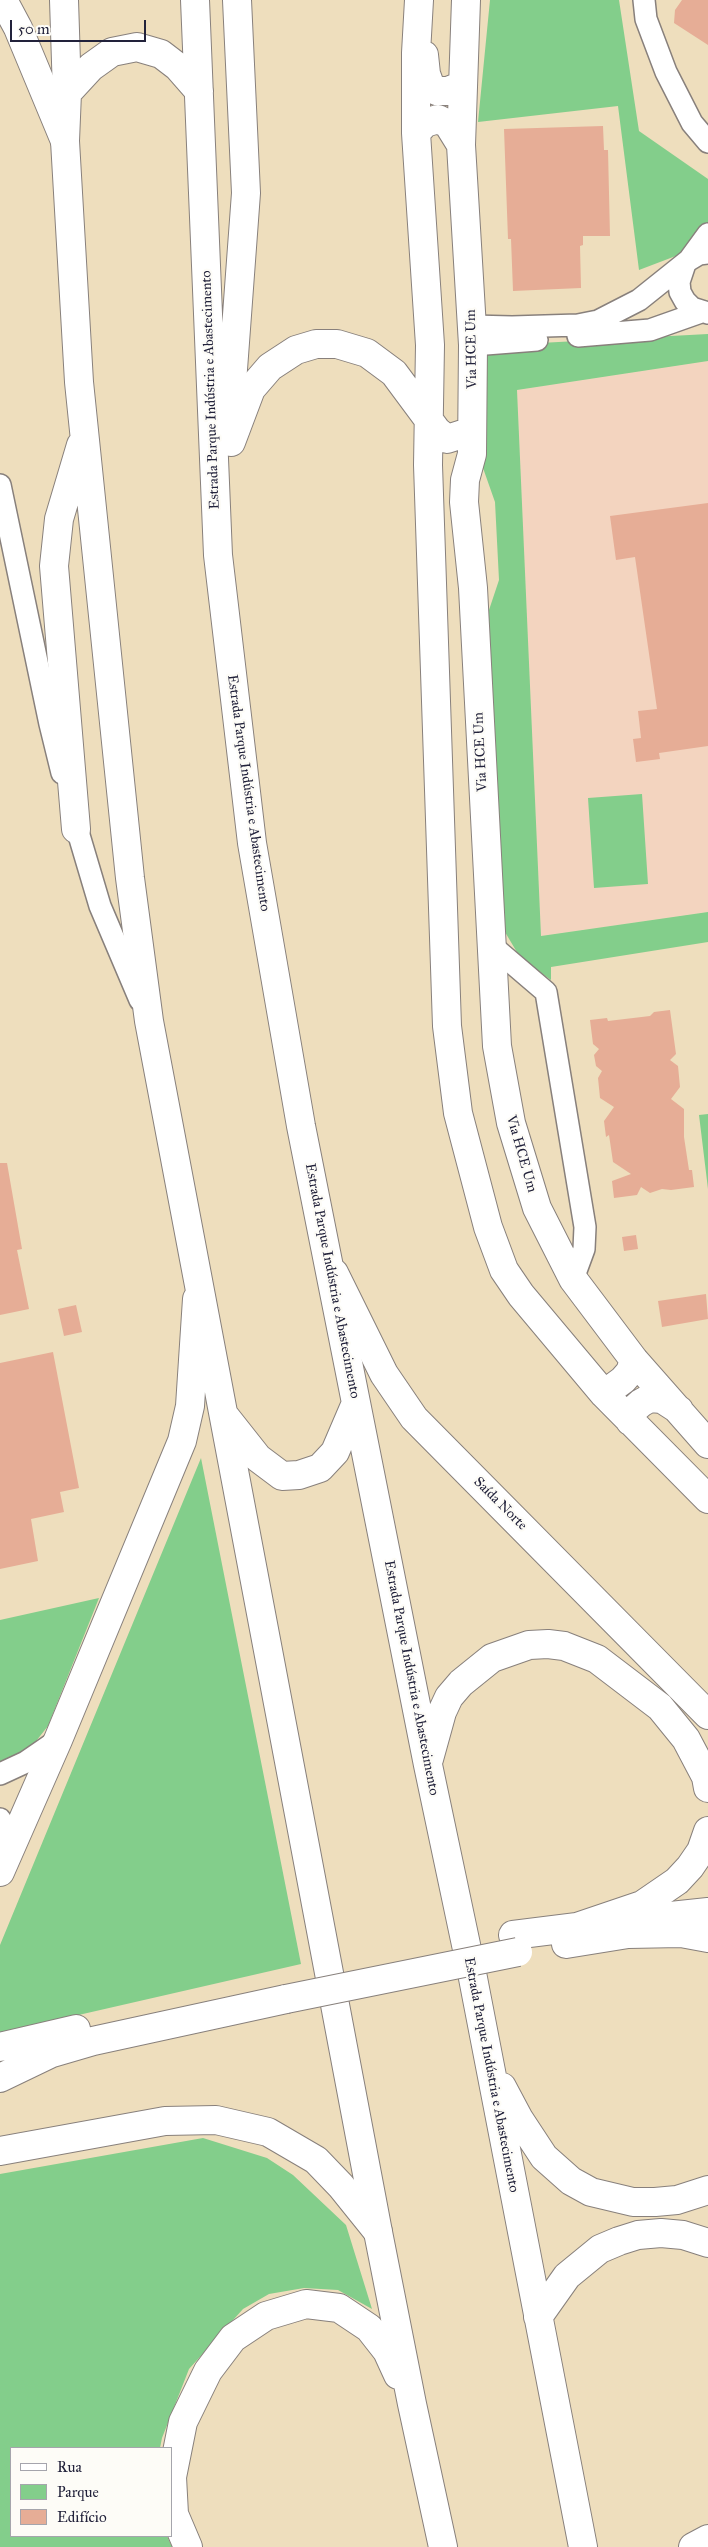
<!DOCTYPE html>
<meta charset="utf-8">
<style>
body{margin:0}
#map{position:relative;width:708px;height:2547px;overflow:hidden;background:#eedebd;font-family:"IM FELL Great Primer",serif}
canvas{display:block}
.legend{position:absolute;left:10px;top:2447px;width:162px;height:90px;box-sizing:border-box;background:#fdfcf7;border:1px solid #a5a5ac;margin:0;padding:6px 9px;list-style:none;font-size:15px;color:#22223b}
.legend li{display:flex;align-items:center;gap:10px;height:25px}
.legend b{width:25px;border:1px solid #a5a5ac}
.scale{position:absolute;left:10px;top:20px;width:136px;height:22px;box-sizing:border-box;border:2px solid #22223b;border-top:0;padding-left:6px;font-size:15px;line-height:18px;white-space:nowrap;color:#22223b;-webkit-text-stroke:4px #fdfcf7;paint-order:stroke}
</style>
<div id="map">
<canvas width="708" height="2547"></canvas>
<ul class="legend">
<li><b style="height:6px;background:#fff"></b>Rua</li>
<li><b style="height:14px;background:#83ce8b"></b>Parque</li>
<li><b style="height:14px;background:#e6ad96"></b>Edifício</li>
</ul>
<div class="scale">50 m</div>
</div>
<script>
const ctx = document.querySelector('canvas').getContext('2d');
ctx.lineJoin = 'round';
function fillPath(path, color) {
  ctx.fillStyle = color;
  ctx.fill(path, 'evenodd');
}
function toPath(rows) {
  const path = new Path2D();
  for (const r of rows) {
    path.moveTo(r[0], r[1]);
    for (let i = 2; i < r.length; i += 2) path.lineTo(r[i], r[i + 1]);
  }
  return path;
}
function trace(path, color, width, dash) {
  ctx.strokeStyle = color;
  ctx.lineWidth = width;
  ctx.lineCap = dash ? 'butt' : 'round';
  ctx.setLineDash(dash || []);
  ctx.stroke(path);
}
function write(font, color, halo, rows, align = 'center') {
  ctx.font = font + ' "IM FELL Great Primer",serif';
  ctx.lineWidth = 4.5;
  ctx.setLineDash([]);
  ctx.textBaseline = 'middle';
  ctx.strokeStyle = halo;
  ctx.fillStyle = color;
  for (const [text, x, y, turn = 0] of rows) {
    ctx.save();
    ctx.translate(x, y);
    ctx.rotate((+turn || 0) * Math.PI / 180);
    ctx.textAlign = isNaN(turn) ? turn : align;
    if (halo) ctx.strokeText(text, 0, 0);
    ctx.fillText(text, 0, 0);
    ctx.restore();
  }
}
const built = toPath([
 [708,361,708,912,541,936,517,390]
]);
const green = toPath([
 [490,0,619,0,639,131,708,179,708,231,681,254,639,270,618,106,478,122],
 [708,334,708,361,517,390,541,936,708,912,708,942,551,967,551,980,521,959,502,927,487,616,499,580,495,502,477,451,484,346],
 [642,794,648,884,594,888,588,798],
 [708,1114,708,1189,699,1115],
 [201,1458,301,1964,0,2033,0,1945],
 [99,1598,48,1726,21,1760,0,1764,0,1620],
 [203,2138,267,2158,293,2175,346,2225,372,2309,338,2290,304,2288,269,2294,243,2309,189,2369,162,2438,160,2448,11,2448,11,2536,167,2536,172,2547,0,2547,0,2174]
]);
const building = toPath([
 [682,0,708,0,708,45,674,23,675,10],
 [603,126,604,150,608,150,610,236,583,236,583,245,580,246,581,288,513,291,511,239,508,239,504,129],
 [708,503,708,746,659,753,660,759,636,762,633,739,641,738,638,711,657,709,635,557,616,560,610,516],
 [670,1010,676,1054,670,1060,678,1066,680,1087,671,1099,684,1109,684,1137,689,1170,692,1170,694,1187,671,1190,662,1189,650,1193,641,1187,637,1195,614,1198,612,1181,631,1174,613,1162,609,1135,606,1137,604,1121,614,1107,600,1098,598,1078,602,1071,596,1066,594,1055,599,1049,593,1044,590,1020,607,1018,608,1021,650,1016,654,1012],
 [0,1163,7,1163,22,1249,17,1250,29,1309,0,1315],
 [636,1235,638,1249,624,1251,622,1237],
 [706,1294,708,1319,662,1327,658,1301],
 [76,1305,82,1332,64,1336,58,1309],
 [53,1352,79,1488,60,1492,64,1512,31,1519,38,1561,0,1569,0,1363]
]);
const minor = toPath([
 [644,0,646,19,666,72,692,123,708,142],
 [689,260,708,234],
 [685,264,679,282,680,292,685,301,692,308,708,313],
 [472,326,512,327,578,325,598,321,639,300,689,260,699,254,708,253],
 [578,336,650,330,701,312],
 [473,345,537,340],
 [0,485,50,724,62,773],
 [73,815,100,906,140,1000],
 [491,945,546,992,585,1227,584,1249,573,1279],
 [0,1774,26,1762,58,1740],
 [0,1819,13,1841]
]);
const major = toPath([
 [3,0,18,28,65,141],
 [419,0,416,53,416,133,430,345,428,465,447,1026,458,1113,488,1227,504,1270,521,1295,604,1394,708,1499],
 [466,0,461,145,473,345,472,454,465,480,464,502,473,588,497,1046,511,1123,537,1208,573,1279,634,1360,708,1444],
 [424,55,426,74,430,85,437,91,448,91,463,85],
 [416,133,425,123,438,119,448,124,461,145],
 [231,442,251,389,270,367,296,350,316,344,337,344,367,353,394,373,437,431,447,439,472,431],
 [334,1273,384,1374,414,1418,708,1715],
 [604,1394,623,1380,630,1372,634,1360],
 [630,1421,632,1411,641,1403,650,1398,662,1399,679,1410],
 [0,1872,58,1740,182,1441,190,1406,197,1299],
 [605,1923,708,1912],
 [0,2151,165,2121,216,2120,268,2132,316,2160,341,2186,378,2232]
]);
const highway = toPath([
 [64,0,67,93,65,141,79,382,130,878,149,1021,378,2232,412,2404,443,2547],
 [195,0,218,555,252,843,301,1126,428,1765,472,1973,583,2547],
 [67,93,91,67,112,52,137,47,161,54,178,67,199,91],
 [228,437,246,193,237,0],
 [76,829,54,566,59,519,81,445],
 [224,1415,258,1458,282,1476,299,1475,320,1468,335,1452,356,1403],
 [429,1759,442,1712,449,1697,461,1683,492,1658,529,1645,548,1644,564,1646,597,1659,660,1707,686,1739,706,1777,708,1788],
 [513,1935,577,1927,642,1905,677,1881,690,1867,701,1851,708,1831],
 [566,1944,628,1934,681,1933,708,1938],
 [0,2047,76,2029],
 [0,2078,52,2053,93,2041,286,1999],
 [502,2087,519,2119,544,2157,571,2181,591,2192,633,2202,655,2202,677,2200,708,2190],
 [538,2317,567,2276,600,2249,619,2241,638,2235,661,2233,683,2235,708,2243],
 [188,2547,174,2514,172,2477,183,2422,208,2371,233,2338,266,2316,306,2304,339,2308,369,2328,387,2351,398,2375],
 [693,2547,708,2539]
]);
const highwayBridge = toPath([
 [286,1999,518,1952]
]);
const streetNames = [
 ["Via HCE Um",472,349,-91],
 ["Estrada Parque Indústria e Abastecimento",211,390,-92],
 ["Via HCE Um",481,752,-93],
 ["Estrada Parque Indústria e Abastecimento",248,793,82],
 ["Via HCE Um",521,1154,74],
 ["Estrada Parque Indústria e Abastecimento",332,1281,79],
 ["Saída Norte",500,1504,45],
 ["Estrada Parque Indústria e Abastecimento",411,1678,79],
 ["Estrada Parque Indústria e Abastecimento",491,2075,79]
];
fillPath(built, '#f3d4bf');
fillPath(green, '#83ce8b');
fillPath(building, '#e6ad96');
trace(minor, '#88807c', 24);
trace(major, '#88807c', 30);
trace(highway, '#88807c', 30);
trace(minor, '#fff', 21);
trace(major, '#fff', 28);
trace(highway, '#fff', 28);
trace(highwayBridge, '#88807c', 30, []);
trace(highwayBridge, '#fff', 28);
write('14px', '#22223b', '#fdfcf7', streetNames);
</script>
